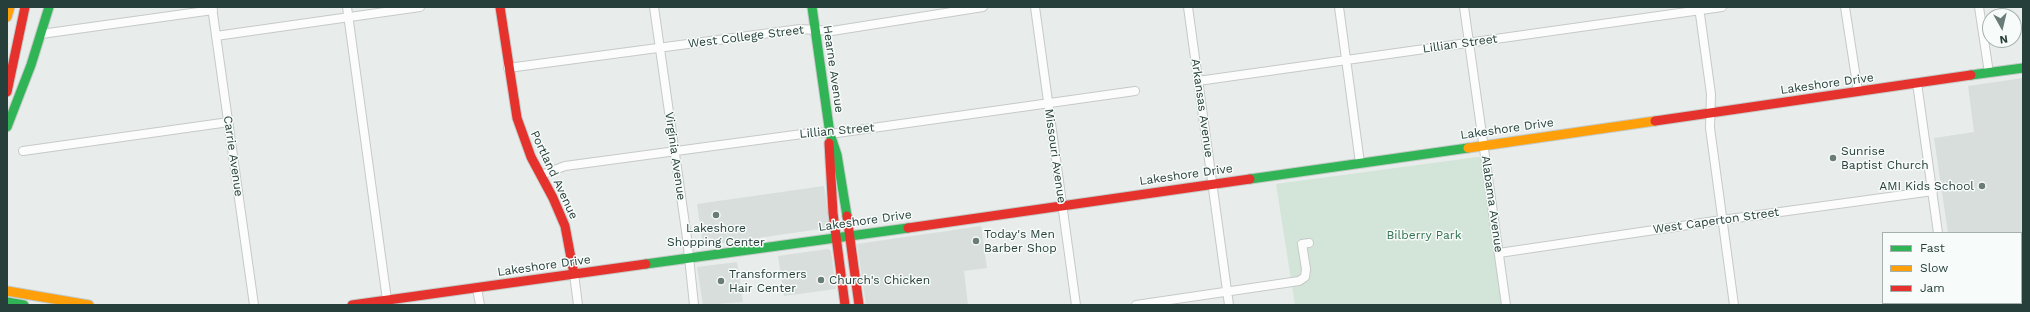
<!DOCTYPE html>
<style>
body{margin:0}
#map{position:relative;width:2030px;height:312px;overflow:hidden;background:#e8edeb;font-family:"Work Sans",sans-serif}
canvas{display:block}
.frame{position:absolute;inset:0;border:8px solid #263f3a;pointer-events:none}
.legend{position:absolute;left:1882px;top:232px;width:140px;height:72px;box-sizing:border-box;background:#f7fbf9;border:1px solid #a3b0ad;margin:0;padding:5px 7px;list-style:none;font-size:12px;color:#263f3a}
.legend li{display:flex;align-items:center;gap:8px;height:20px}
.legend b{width:20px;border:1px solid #a3b0ad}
.north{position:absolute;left:1982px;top:8px;width:40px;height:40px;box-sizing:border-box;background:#f7fbf9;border:1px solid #a3b0ad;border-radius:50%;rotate:172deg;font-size:11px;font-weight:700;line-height:16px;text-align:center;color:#263f3a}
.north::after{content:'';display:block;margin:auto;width:14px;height:18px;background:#6a7c78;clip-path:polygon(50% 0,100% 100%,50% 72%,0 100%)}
</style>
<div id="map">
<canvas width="2030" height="312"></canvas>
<div class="frame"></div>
<ul class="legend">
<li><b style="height:5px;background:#30b455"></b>Fast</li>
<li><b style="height:5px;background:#ff9f0a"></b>Slow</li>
<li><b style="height:5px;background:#e5322d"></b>Jam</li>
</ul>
<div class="north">N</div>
</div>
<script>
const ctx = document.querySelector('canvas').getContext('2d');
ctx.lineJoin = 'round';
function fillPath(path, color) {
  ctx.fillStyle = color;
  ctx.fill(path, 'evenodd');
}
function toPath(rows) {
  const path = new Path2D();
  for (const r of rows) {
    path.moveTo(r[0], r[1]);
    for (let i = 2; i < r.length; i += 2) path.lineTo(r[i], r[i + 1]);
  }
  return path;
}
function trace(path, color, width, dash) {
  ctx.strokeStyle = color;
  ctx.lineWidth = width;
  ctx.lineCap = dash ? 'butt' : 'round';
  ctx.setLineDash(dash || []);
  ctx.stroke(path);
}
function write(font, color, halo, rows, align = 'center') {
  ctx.font = font + ' "Work Sans",sans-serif';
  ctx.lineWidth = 3;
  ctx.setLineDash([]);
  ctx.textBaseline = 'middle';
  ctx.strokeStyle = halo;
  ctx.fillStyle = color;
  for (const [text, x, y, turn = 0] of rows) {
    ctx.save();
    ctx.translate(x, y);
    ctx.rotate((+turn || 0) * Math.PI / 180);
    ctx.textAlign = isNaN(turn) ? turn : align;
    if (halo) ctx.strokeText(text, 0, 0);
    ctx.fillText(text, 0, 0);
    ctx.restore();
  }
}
const built = toPath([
 [2023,78,2023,305,1958,305,1958,303,2021,303,2021,233,1948,233,1934,138,1974,132,1968,86],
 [824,186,830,226,827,228,703,246,697,204],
 [981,226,987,268,964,271,968,305,866,305,857,244],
 [828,249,831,251,836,289,784,296,778,256],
 [737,262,743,302,703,305,697,267]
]);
const green = toPath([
 [1485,156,1506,305,1295,305,1276,184]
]);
const street = toPath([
 [212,7,254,305],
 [347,7,387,300],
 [654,7,687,238,694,305],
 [1035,7,1076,305],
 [1188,7,1229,305],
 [1339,7,1360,163],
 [1464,7,1506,305],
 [1699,7,1711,94,1710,128,1734,305],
 [1845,7,1858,91],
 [1979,7,1989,73],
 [41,34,213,10],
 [216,36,420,7],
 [508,68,800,29,832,31,983,7],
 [1198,81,1722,7],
 [1917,83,1938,233],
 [23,151,229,122],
 [541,175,565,166,817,132,830,134,1135,91],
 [1499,253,1722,220,1933,191],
 [574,274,578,305],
 [477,288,480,305],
 [1948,303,1949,305],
 [1136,305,1299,281,1305,277,1306,269,1302,244,1309,243],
 [1887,305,1900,303]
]);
const fast = toPath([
 [812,7,830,134,837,155,847,216],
 [1971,75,2023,68],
 [7,127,31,65,49,7],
 [1250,179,1468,148],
 [646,264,908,228],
 [7,302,24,305]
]);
const slow = toPath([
 [7,17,10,7],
 [1468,148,1655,121],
 [7,291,89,305]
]);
const jam = toPath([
 [500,7,517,118,531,157,553,198,565,226,574,274],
 [7,92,25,7],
 [1655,121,1971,75],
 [829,143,833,213,845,305],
 [847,216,859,305],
 [908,228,1250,179],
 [352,305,646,264]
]);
const markers = [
 [1833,158,4,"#6a7c78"],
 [1982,186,4,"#6a7c78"],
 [716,215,4,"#6a7c78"],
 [976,241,4,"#6a7c78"],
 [821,280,4,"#6a7c78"],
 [721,281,4,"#6a7c78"]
];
const streetNames = [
 ["West College Street",746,37,-7],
 ["Lillian Street",1460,44,-8],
 ["Hearne Avenue",833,69,82],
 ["Lakeshore Drive",1827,84,-8],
 ["Arkansas Avenue",1202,108,82],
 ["Lakeshore Drive",1507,129,-8],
 ["Lillian Street",837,131,-5],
 ["Carrie Avenue",233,156,82],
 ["Virginia Avenue",675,156,82],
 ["Missouri Avenue",1055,156,82],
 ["Portland Avenue",554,175,65],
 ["Lakeshore Drive",1186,175,-8],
 ["Alabama Avenue",1492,204,82],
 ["Lakeshore Drive",865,221,-8],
 ["West Caperton Street",1716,221,-8],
 ["Lakeshore Drive",544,266,-8]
];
const poiNames = [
 ["Sunrise",1841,151],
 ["Baptist Church",1841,165],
 ["AMI Kids School",1974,186,"right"],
 ["Lakeshore",716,228,"center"],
 ["Shopping Center",716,242,"center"],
 ["Today's Men",984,234],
 ["Barber Shop",984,248],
 ["Transformers",729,274],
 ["Hair Center",729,288],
 ["Church's Chicken",829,280]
];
const parkNames = [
 ["Bilberry Park",1424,235]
];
fillPath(built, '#d7dedb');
fillPath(green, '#d3e4d9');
trace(street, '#c5cac8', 10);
trace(fast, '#c4cac8', 11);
trace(slow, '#c4cac8', 11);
trace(jam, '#c4cac8', 11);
trace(street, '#fcfcfc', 8);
trace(fast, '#30b455', 9);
trace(slow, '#ff9f0a', 9);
trace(jam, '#e5322d', 9);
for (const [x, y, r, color] of markers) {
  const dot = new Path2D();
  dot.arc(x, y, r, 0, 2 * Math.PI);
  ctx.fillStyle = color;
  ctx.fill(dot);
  trace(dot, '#f7fbf9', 1.5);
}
write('12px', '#263f3a', '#f7fbf9', streetNames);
write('12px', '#263f3a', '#f7fbf9', poiNames, 'left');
write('12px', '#337351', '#f7fbf9', parkNames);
</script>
